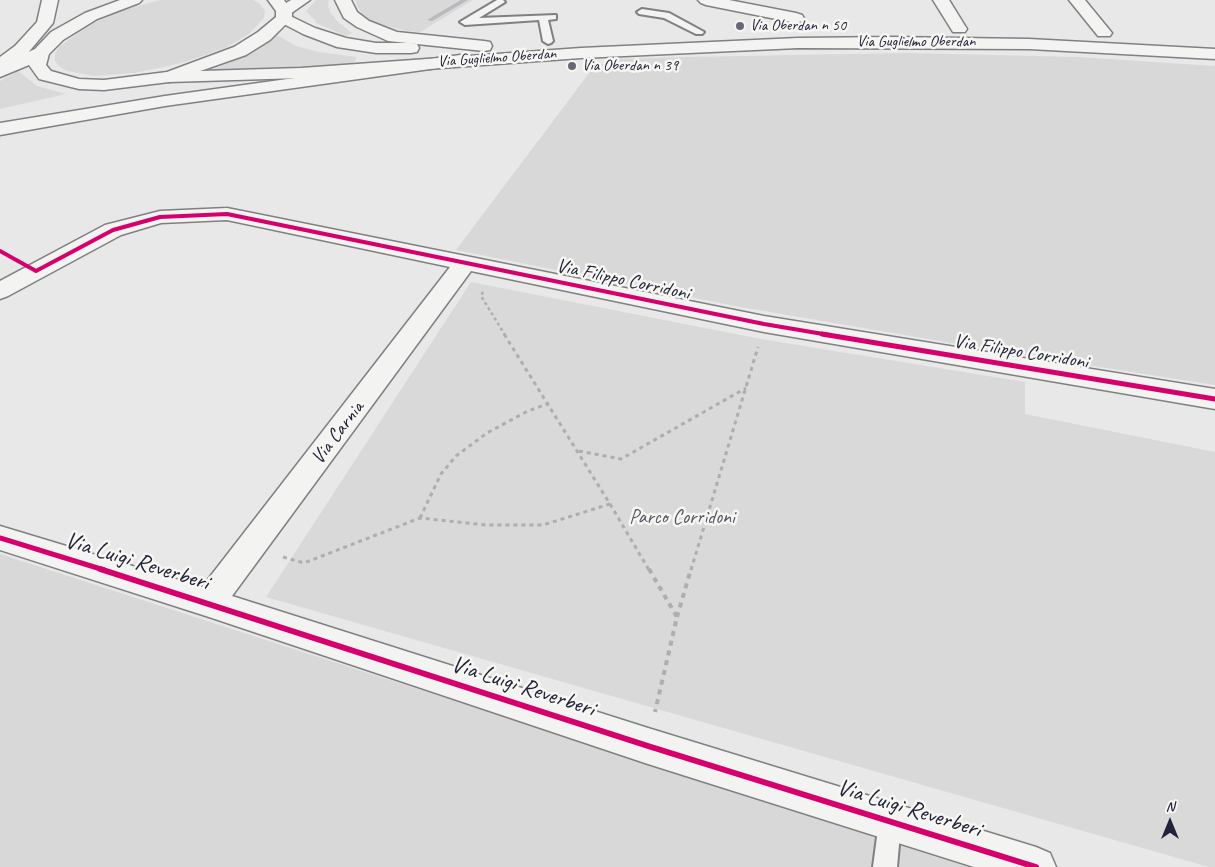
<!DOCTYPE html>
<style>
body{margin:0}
#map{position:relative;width:1215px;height:867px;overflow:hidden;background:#e8e8e8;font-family:Caveat,sans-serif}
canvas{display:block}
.north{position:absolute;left:1145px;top:797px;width:50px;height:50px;-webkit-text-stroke:4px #f6f6f2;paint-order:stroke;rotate:0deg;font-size:14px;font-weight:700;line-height:20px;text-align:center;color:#22223b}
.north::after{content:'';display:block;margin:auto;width:18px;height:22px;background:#22223b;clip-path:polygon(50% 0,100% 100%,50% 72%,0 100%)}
</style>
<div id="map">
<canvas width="1215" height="867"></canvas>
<div class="north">N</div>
</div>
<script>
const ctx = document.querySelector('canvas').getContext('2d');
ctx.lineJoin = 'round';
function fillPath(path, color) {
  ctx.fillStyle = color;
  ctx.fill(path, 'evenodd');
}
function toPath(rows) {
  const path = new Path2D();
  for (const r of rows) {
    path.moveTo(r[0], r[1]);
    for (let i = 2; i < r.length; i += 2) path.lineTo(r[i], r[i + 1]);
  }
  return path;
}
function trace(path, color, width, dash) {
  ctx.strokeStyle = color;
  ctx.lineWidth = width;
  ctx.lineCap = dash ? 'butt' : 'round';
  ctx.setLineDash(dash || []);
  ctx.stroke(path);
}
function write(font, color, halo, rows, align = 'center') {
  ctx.font = font + ' Caveat,sans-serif';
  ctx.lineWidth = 5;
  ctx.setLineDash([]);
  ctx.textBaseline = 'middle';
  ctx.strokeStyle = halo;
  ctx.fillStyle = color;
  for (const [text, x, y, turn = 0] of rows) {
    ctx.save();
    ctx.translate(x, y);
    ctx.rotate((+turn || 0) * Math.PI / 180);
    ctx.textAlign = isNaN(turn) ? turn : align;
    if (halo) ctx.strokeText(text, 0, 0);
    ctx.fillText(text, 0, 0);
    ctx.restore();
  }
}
const built = toPath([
 [907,53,1079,57,1215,66,1215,385,1010,353,735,306,456,250,596,64,610,64,618,59,685,57],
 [0,554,968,867,0,867]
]);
const green = toPath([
 [160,0,253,0,259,3,265,11,264,18,249,34,225,48,185,62,159,68,134,73,94,76,67,71,59,66,55,61,55,54,59,47,89,25,123,10],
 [316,0,329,0,328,5,330,12,338,22,352,33,346,36,314,22,316,21,306,11],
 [356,0,473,0,420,32,406,31,373,22,363,15,357,6],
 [277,35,296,46,319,52,357,57,353,64,201,74,249,55],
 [18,71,37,86,66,94,0,109,0,81],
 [471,282,761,339,1025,382,1025,414,1215,452,1215,867,1209,867,266,597]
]);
const stream = toPath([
 [461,0,468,0,432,21,427,20,461,0]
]);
const pathFar2 = toPath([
 [483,292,481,296,505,335]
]);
const pathFar1 = toPath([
 [579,451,621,459,746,388],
 [610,504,649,570],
 [420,518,441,474,456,456,487,433,526,412,549,403],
 [283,557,304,563,420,518,486,525,543,525,610,504,504,334],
 [691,570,758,347]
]);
const path = toPath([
 [649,569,677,617,655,712],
 [677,617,691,569]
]);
const service = toPath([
 [497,0,503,0,505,2,479,18,556,15,556,19,548,20,553,41,551,43,548,44,543,41,539,20,465,25,460,22,497,0],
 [642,9,669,13,704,32,702,34,696,34,664,18,639,14,637,12,642,9],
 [890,811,898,814,901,822,897,867,873,867,879,822,882,814,890,811]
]);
const minor = toPath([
 [698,0,729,0,796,13,802,15,804,18,802,21,796,23,706,5,701,3,698,0],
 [933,0,949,0,967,29,965,32,953,32,933,0],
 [1069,0,1085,0,1112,33,1110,36,1098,36,1069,0],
 [227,208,764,316,1215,389,1215,409,764,332,471,271,232,596,648,728,1036,847,1050,853,1056,867,974,867,648,764,209,617,0,550,0,526,202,587,450,267,227,220,161,223,121,235,8,296,0,299,0,281,105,225,160,211,227,208]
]);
const tertiary = toPath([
 [42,0,58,0,53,23,27,54,6,69,0,70,0,57,15,46,37,22,42,0]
]);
const secondary = toPath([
 [284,13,315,28,346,38,376,43,411,43,417,44,419,48,417,52,411,53,376,53,337,47,303,34,278,21,276,18,278,15,284,13],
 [891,37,1029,39,1215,49,1215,59,1029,49,798,48,581,58,301,78,169,82,163,81,160,77,163,73,169,72,301,68,581,48,798,38,891,37]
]);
const primary = toPath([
 [120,0,142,0,139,3,97,19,63,40,49,54,46,65,51,71,79,79,104,80,167,72,234,47,258,32,276,17,276,11,268,0,284,0,292,11,292,18,270,40,246,55,169,82,104,90,79,89,39,79,29,65,0,77,0,65,35,49,51,32,85,13,120,0],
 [460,55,466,56,469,60,466,64,165,106,0,135,0,123,165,96,460,55]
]);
const trunk = toPath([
 [291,0,310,0,290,14,278,14,276,11,278,8,291,0],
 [335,0,351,0,357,12,369,21,397,32,484,41,490,42,492,46,490,50,484,51,388,41,357,27,344,18,335,0]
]);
const cyclewayFar2 = toPath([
 [0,251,36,271,113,230,160,217,227,214,764,324,829,335]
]);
const cyclewayFar1 = toPath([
 [822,334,1215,399],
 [0,538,104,570]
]);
const cycleway = toPath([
 [100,569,648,746,1036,867]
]);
const markers = [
 [740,26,5,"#676778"],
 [572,66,5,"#676778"]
];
const farPoinames = [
 ["Via Oberdan n 50",750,26],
 ["Via Oberdan n 39",582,66]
];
const farStreetnames = [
 ["Via Guglielmo Oberdan",916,42],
 ["Via Guglielmo Oberdan",497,58,-4]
];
const streetNames = [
 ["Via Filippo Corridoni",623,280,12],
 ["Via Filippo Corridoni",1021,352,9],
 ["Via Carnia",338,433,-53]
];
const parkNames = [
 ["Parco Corridoni",682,518]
];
const nearStreetnames = [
 ["Via Luigi Reverberi",137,562,17],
 ["Via Luigi Reverberi",523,687,18],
 ["Via Luigi Reverberi",909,809,17]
];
fillPath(built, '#d8d8d9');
fillPath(green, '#d9d9da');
fillPath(stream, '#b9b9be');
trace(service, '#808084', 4);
trace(minor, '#808084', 3);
trace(tertiary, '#808084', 3);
trace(secondary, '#808084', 3);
trace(primary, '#808084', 3);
trace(trunk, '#808084', 3);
trace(pathFar2, '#aeaeb0', 2.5, [3, 3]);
trace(pathFar1, '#aeaeb0', 3, [4, 4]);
trace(path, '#aeaeb0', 4, [5, 5]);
fillPath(service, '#f3f3f1');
fillPath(minor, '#f3f3f1');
fillPath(tertiary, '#f3f3f1');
fillPath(secondary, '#f3f3f1');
fillPath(primary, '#f3f3f1');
fillPath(trunk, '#f3f3f1');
trace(cyclewayFar2, '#d6006c', 4);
trace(cyclewayFar1, '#d6006c', 5);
trace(cycleway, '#d6006c', 6);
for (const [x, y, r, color] of markers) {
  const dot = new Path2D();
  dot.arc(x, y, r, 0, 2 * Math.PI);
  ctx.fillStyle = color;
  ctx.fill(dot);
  trace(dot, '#f6f6f2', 2);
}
write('16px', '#22223b', '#f6f6f2', farPoinames, 'left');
write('16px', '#22223b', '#f6f6f2', farStreetnames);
write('20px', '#22223b', '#f6f6f2', streetNames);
write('20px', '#555567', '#f6f6f2', parkNames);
write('24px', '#22223b', '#f6f6f2', nearStreetnames);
</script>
